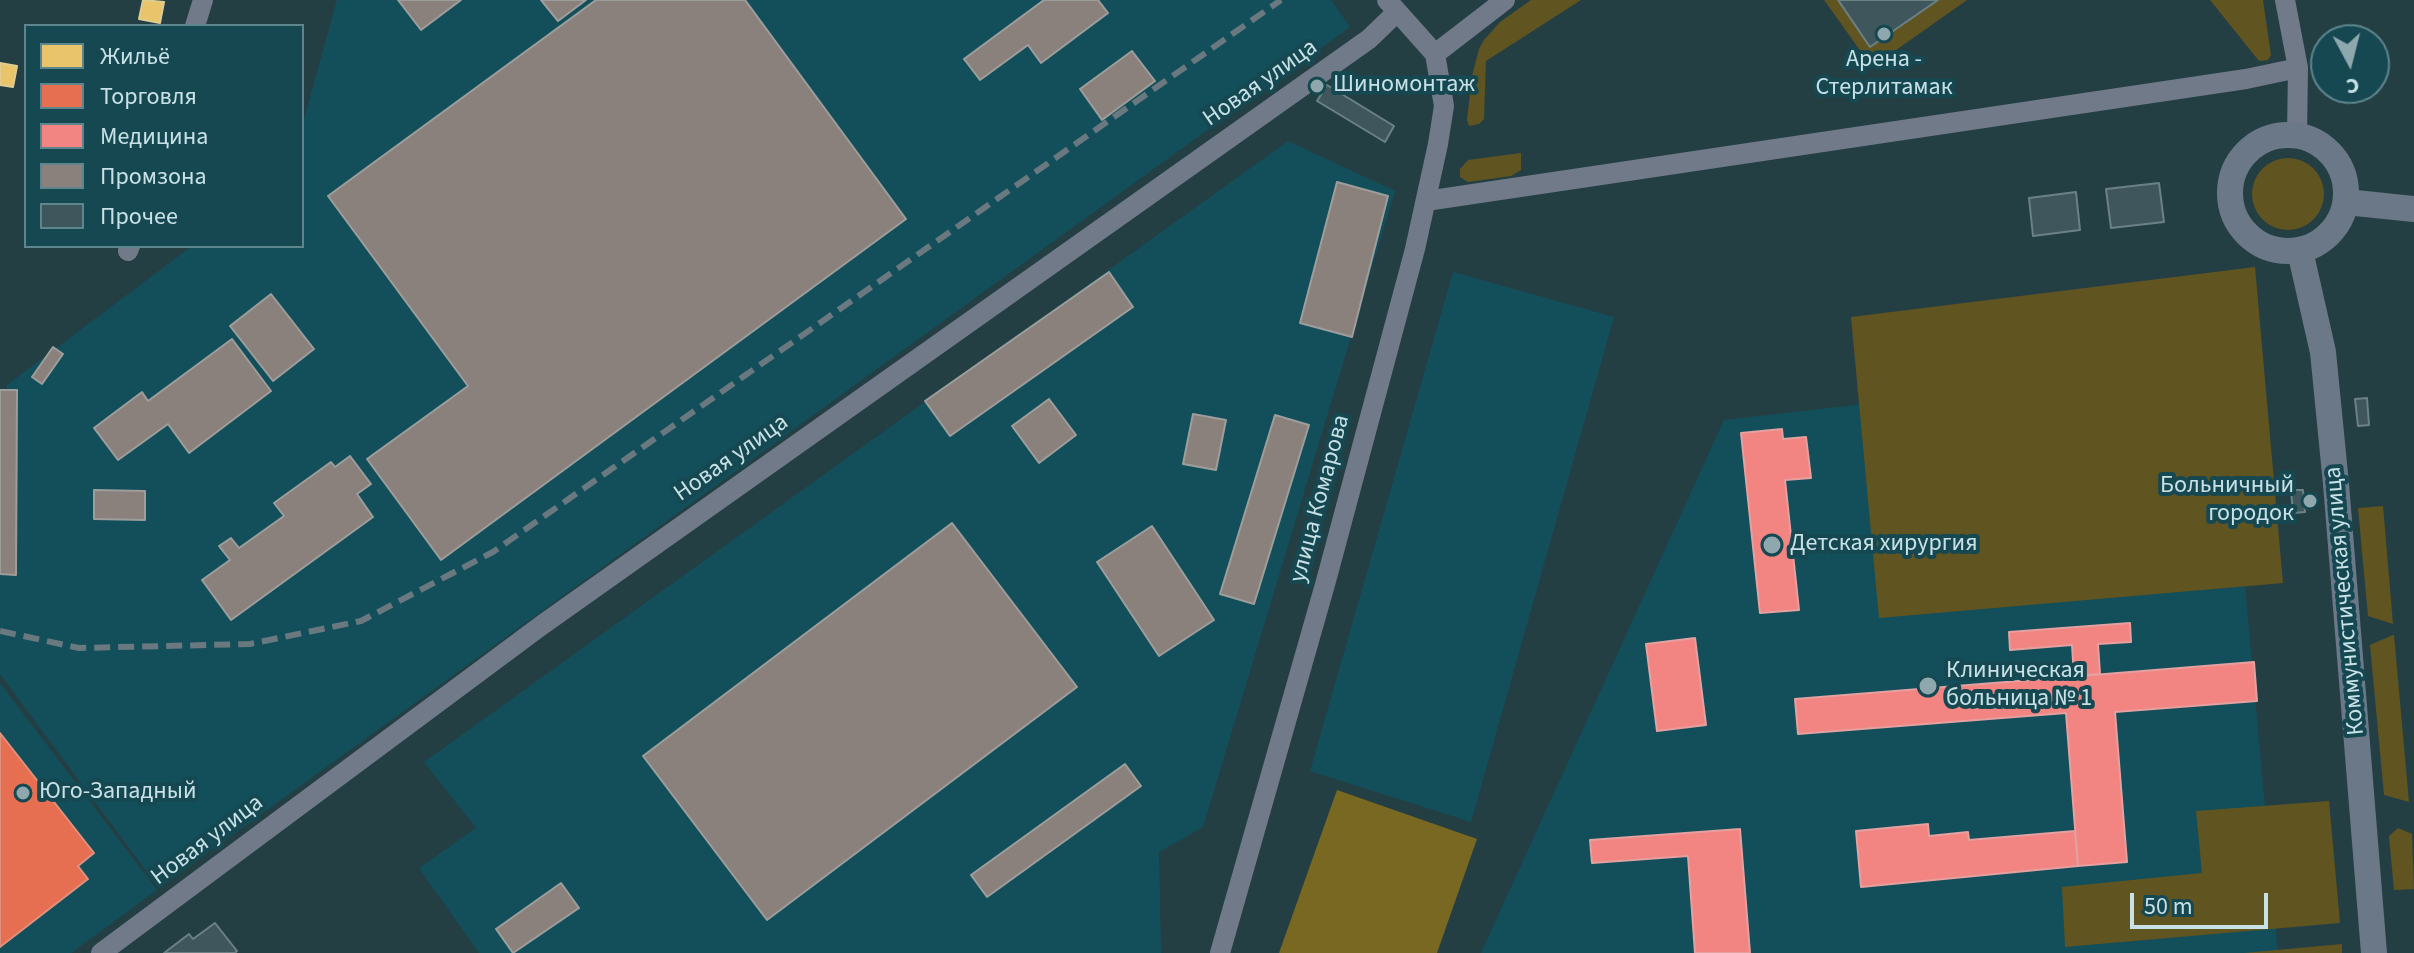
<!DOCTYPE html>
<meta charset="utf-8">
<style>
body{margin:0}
#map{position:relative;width:2414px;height:953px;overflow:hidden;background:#243f44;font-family:"Source Sans 3",sans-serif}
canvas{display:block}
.legend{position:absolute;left:24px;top:24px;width:280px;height:224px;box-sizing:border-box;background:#164852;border:2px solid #5d858d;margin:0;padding:10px 14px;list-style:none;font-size:24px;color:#c8e1e6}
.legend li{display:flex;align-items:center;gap:16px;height:40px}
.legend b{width:40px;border:2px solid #5d858d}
.north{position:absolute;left:2310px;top:24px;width:80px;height:80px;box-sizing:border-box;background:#164852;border:2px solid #5d858d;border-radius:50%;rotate:173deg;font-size:22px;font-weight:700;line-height:32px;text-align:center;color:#c8e1e6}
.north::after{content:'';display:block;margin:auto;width:28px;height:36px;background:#8fa8ad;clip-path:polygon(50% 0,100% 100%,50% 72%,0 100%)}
.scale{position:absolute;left:2130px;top:893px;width:138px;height:36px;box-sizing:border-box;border:4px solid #c8e1e6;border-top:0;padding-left:10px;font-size:24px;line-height:28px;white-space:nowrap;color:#c8e1e6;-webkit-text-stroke:6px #164852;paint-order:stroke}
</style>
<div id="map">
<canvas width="2414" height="953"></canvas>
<ul class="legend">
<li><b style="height:22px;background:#e9c46a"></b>Жильё</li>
<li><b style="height:22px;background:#e76f51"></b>Торговля</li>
<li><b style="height:22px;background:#f28482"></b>Медицина</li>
<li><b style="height:22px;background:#8a817c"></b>Промзона</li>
<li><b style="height:22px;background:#3f575c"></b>Прочее</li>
</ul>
<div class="north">С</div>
<div class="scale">50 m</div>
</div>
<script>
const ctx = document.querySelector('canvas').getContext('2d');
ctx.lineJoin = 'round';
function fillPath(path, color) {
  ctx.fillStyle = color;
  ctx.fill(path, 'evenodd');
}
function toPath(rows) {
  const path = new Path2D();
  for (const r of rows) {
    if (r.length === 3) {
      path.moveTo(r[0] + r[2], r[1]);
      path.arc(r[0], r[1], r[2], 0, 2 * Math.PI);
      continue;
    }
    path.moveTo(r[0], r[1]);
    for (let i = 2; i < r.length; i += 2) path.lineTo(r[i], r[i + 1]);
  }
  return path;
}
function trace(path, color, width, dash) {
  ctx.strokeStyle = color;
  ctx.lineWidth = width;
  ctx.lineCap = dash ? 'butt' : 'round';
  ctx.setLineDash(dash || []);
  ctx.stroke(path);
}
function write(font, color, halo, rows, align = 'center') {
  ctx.font = font + ' "Source Sans 3",sans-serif';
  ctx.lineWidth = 8;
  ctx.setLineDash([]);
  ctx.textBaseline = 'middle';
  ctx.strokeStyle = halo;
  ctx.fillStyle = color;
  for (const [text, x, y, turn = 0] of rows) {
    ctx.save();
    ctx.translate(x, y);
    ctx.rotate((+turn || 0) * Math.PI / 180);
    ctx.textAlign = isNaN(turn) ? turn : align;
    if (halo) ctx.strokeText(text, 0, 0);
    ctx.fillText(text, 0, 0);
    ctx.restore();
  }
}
const built = toPath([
 [337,0,1331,0,1350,27,159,888,0,674,0,525,7,385,192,246,302,246,302,126],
 [1288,141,1395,191,1203,827,1159,852,1161,953,479,953,419,868,476,828,424,762],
 [1453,272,1614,317,1471,822,1310,771],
 [2225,363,2278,953,1481,953,1724,420],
 [0,683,157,890,71,953,0,953]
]);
const green = toPath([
 [1531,0,1581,0,1486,61,1484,119,1479,124,1469,126,1467,120,1472,76,1479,49,1484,40,1500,22],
 [1824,0,1967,0,1872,67],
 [2210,0,2263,0,2271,55,2268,60,2259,61],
 [1521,153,1521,170,1511,176,1468,182,1460,177,1460,169,1468,160],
 [2288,194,36],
 [2255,267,2283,583,1879,618,1851,317],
 [2383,506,2393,624,2368,616,2358,508],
 [2393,635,2394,635,2409,802,2384,795,2370,645],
 [2329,801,2340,923,2065,947,2062,887,2202,873,2196,811],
 [2398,828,2412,834,2414,889,2394,890,2389,836],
 [2342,944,2342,953,2244,953]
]);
const forest = toPath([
 [1337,790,1477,839,1437,953,1279,953]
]);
const homes = toPath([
 [143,0,164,2,160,23,139,19,143,0],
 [0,63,17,66,13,87,0,85,0,63]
]);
const shops = toPath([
 [0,733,94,853,78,866,88,879,0,947,0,733]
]);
const health = toPath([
 [1782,429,1783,439,1806,437,1811,478,1785,480,1799,610,1760,613,1741,433,1782,429],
 [2130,623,2131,642,2098,644,2100,674,2074,676,2072,645,2010,650,2009,632,2130,623],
 [1695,638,1706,725,1657,731,1646,644,1695,638],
 [2254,662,2257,701,2115,712,2127,862,2078,866,2066,713,1798,734,1795,699,2254,662],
 [1928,824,1929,836,1968,832,1969,840,2075,831,2078,866,1861,887,1856,831,1928,824],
 [1740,829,1750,953,1695,953,1688,856,1592,863,1590,840,1740,829]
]);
const industry = toPath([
 [398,0,461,0,421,30,398,0],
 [541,0,586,0,558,21,541,0],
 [596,0,745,0,906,219,441,560,367,459,468,386,328,196,596,0],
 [1044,0,1098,0,1108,13,1041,63,1028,45,980,80,964,59,1044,0],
 [1132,51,1155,81,1102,120,1080,89,1132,51],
 [1337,182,1388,196,1352,337,1300,323,1337,182],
 [1109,272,1133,307,950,436,925,401,1109,272],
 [271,294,314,349,273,381,230,326,271,294],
 [232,339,271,391,189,453,168,424,118,460,94,428,142,392,148,401,232,339],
 [53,347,63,354,42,384,32,377,53,347],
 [0,390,17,390,16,575,0,574,0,390],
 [1049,399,1076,435,1039,463,1012,426,1049,399],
 [1193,414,1226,420,1216,470,1183,464,1193,414],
 [1275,415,1309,425,1254,604,1220,594,1275,415],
 [350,456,371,484,357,494,373,517,231,620,202,580,230,560,219,546,231,538,239,548,284,516,274,503,331,462,335,467,350,456],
 [94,490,145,491,145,520,94,519,94,490],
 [952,523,1077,687,767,920,643,756,952,523],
 [1152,526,1214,620,1159,656,1097,562,1152,526],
 [1125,764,1141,786,987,897,971,875,1125,764],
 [561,883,579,908,513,953,496,929,561,883]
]);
const building = toPath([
 [1838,0,1938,0,1870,47,1838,0],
 [1327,85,1394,126,1385,142,1317,101,1327,85],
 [2159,183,2164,222,2111,228,2106,189,2159,183],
 [2076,192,2080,230,2033,236,2029,198,2076,192],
 [2367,398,2369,425,2358,426,2355,399,2367,398],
 [2291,490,2303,490,2305,512,2293,513,2291,490],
 [215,923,237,951,235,953,164,953,189,934,193,939,215,923]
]);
const minor = toPath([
 [1387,0,1435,54],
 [2285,0,2298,68,2297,136],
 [195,26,203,0],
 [1435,54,1505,0],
 [1426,201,2246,79,2298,68],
 [128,251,130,246],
 [101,953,542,625,1369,39,1396,13],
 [1220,953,1326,581,1415,249,1438,144,1444,106,1435,54]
]);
const major = toPath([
 [2288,193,58],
 [2346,202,2414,209],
 [2300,251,2323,352,2336,484,2374,953]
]);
const rail = toPath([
 [0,631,79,648,250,644,361,621,493,552,1281,0]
]);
const markers = [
 [1884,34,8,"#8fa8ad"],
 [1317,86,8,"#8fa8ad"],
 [2310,501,8,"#8fa8ad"],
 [1772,545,10,"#8fa8ad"],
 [1928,686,10,"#8fa8ad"],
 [23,793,8,"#8fa8ad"]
];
const poiNames = [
 ["Арена -",1884,61,"center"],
 ["Стерлитамак",1884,89,"center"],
 ["Шиномонтаж",1333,86],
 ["Больничный",2294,487,"right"],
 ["городок",2294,515,"right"],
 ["Детская хирургия",1790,545],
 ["Клиническая",1946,672],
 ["больница № 1",1946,700],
 ["Юго-Западный",39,793]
];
const streetNames = [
 ["Новая улица",1261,84,-35],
 ["Новая улица",732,459,-35],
 ["улица Комарова",1321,499,-75],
 ["Коммунистическая улица",2346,601,-95],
 ["Новая улица",208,841,-37]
];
fillPath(built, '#134f5a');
fillPath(green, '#605421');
fillPath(forest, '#796821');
fillPath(homes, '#e9c46a');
trace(homes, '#dfcd8f', 2);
fillPath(shops, '#e76f51');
trace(shops, '#de917e', 2);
fillPath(health, '#f28482');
trace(health, '#e5a0a0', 2);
fillPath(industry, '#8a817c');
trace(industry, '#9d9e9c', 2);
fillPath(building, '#3f575c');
trace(building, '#6b8185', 2);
trace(minor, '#717a89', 20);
trace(major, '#6a7888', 26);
trace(rail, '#6a7880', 6, [16, 8]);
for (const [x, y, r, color] of markers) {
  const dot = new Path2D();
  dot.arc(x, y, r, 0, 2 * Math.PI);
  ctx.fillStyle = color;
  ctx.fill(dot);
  trace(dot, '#164852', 3);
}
write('24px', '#c8e1e6', '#164852', poiNames, 'left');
write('24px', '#c8e1e6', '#164852', streetNames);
</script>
